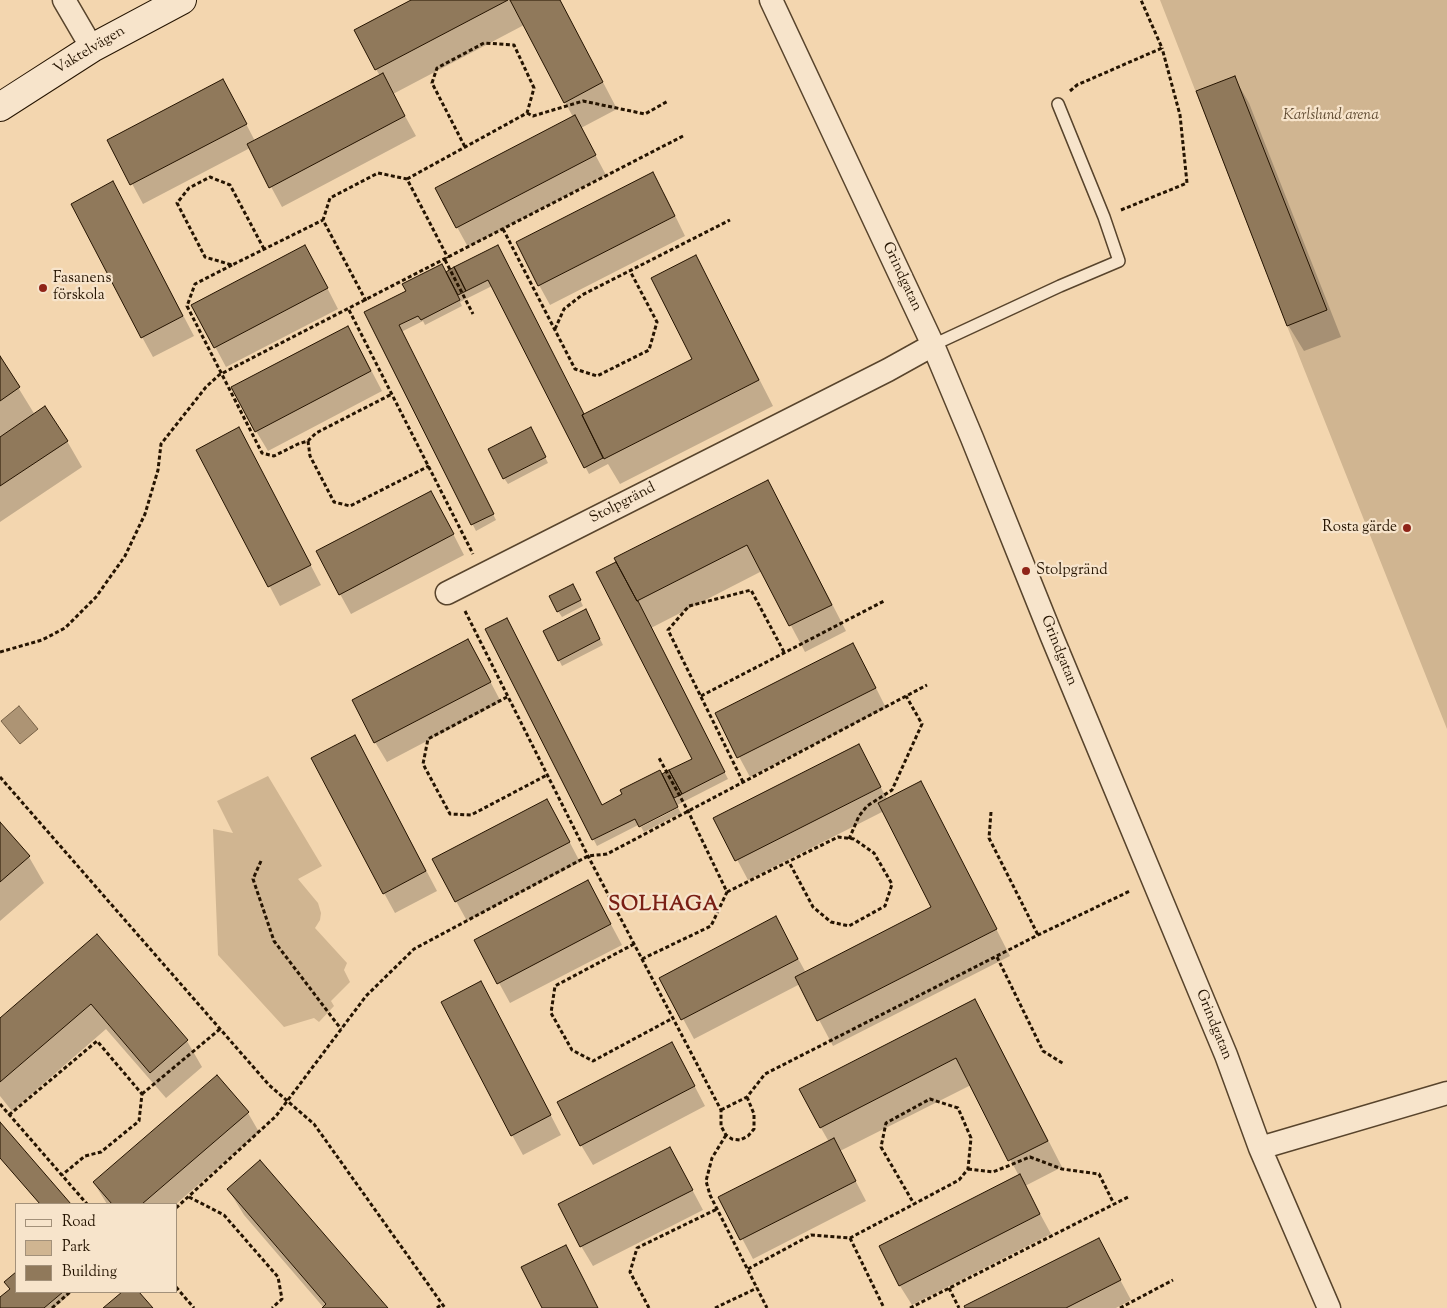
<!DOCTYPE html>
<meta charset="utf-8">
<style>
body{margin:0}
#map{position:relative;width:1447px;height:1308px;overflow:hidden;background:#f3d6af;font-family:"Sorts Mill Goudy",serif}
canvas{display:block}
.legend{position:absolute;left:15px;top:1203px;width:162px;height:90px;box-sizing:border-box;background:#f7e4cb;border:1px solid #a3917a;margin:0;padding:6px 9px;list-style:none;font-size:15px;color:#251401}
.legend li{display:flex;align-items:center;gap:10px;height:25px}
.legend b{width:25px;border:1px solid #a3917a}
</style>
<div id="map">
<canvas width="1447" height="1308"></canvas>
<ul class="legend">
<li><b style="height:6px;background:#f7e4cb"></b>Road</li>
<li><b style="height:14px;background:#d0b591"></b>Park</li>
<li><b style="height:14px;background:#90795b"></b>Building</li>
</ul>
</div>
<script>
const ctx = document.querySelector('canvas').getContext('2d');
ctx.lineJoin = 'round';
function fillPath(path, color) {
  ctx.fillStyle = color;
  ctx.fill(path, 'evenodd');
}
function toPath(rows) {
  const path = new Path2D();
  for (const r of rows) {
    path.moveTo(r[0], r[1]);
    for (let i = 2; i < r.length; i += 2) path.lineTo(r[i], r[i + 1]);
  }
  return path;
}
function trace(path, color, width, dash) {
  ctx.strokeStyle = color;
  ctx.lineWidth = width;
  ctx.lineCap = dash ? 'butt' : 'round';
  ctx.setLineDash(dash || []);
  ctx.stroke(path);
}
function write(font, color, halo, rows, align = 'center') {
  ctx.font = font + ' "Sorts Mill Goudy",serif';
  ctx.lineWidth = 4.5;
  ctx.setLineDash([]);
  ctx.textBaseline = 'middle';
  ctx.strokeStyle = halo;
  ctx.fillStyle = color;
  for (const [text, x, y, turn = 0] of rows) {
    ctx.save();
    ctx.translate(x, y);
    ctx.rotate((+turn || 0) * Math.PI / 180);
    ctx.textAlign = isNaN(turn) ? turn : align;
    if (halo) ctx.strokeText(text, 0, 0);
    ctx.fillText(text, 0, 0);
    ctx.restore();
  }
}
const green = toPath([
 [1160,0,1447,0,1447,729,1287,326],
 [268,776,322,866,298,879,318,903,321,913,320,920,315,928,347,963,344,970,350,982,331,1001,334,1006,319,1022,314,1018,284,1027,218,955,213,829,233,833,217,801]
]);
const water = toPath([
 [19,706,38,729,20,744,1,721,19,706]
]);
const shadow = toPath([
 [414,0,560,0,617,109,581,128,606,175,468,247,457,227,573,117,524,25,393,94,416,136,282,207,250,148,143,204,109,141,234,101,255,141,380,76,376,69],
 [1234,77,1249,103,1341,337,1304,351,1288,325],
 [664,193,685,236,550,305,539,285],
 [124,203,194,336,153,357,142,337],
 [497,247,583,416,694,359,695,257,710,283,773,406,620,484,608,464,589,474,492,286,460,302,462,306,425,325,423,321,401,332,496,520,476,531,366,313],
 [316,266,338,309,226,367,193,305],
 [359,347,382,391,268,451,256,431],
 [0,358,35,415,67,441,82,467,0,522],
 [534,435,548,463,508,484,504,478],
 [250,449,321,585,280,606,198,450],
 [767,481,782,507,846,631,805,652,762,571,651,628,728,779,597,846,486,630,601,806,694,759,620,571],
 [442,512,464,555,351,614,340,594],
 [576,591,583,606,562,617,558,611],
 [589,617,603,645,562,666,559,660],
 [479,660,501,702,387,762,375,742],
 [864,664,886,708,750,777,716,714],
 [366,756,437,891,395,913,384,893],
 [869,765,887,799,920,782,935,809,1010,956,833,1046,800,984,694,1039,661,978,787,938,806,973,933,908,884,811,748,880,715,818],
 [678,808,681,813,644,832,641,827],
 [558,820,580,862,467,921,456,901],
 [0,824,29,857,44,883,0,921],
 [599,902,622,945,510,1003,476,941],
 [97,936,187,1041,202,1067,166,1098,106,1029,12,1111,0,1096,0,1019],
 [975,1001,990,1027,1062,1167,1025,1186,1051,1234,912,1305,900,1286,880,1247,1019,1176,971,1085,840,1151,866,1201,753,1259,720,1197,829,1142,821,1128],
 [492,1002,561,1135,523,1155,512,1135],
 [683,1064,705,1106,593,1165,581,1145],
 [248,1113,259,1132,176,1204,107,1204,94,1183],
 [0,1124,70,1204,40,1204,0,1158],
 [670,1148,703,1210,593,1266,581,1246],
 [228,1189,386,1308,324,1308,244,1215],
 [1109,1259,1131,1300,1116,1308,966,1308],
 [16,1274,16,1292,68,1292,70,1294,54,1308,0,1308,0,1299,10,1290,6,1283]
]);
const building = toPath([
 [411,0,508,0,375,70,354,30,411,0],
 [510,0,560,0,603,82,564,103,510,0],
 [383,73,405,116,269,188,247,144,383,73],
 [1235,76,1327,310,1287,326,1196,91,1235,76],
 [223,79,247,124,130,185,107,140,223,79],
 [575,115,596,155,456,228,435,188,575,115],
 [653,172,675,216,538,286,516,242,653,172],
 [113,181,183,316,141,338,71,204,113,181],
 [305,245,328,288,214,348,191,305,305,245],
 [498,245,584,414,582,415,603,458,584,468,488,280,466,291,454,267,498,245],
 [696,255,759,380,604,459,582,415,692,359,651,278,696,255],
 [442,264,460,300,421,320,418,316,399,325,494,514,471,525,364,312,406,291,402,284,442,264],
 [454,267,466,291,458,295,446,272,454,267],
 [348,326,371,371,255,432,231,387,348,326],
 [0,356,20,387,0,401,0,356],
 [45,406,68,441,0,486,0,437,45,406],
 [239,427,311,565,268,587,196,450,239,427],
 [531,427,546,457,503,479,488,449,531,427],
 [768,480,832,605,789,626,747,545,637,601,614,558,768,480],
 [431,491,454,534,339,595,316,551,431,491],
 [616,562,637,601,638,601,725,772,682,794,669,770,692,759,596,572,616,562],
 [573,584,581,600,557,612,549,596,573,584],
 [586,609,600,639,558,661,543,631,586,609],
 [507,618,602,805,622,794,620,790,660,770,678,807,639,827,635,819,592,840,485,629,507,618],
 [468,639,491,682,374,743,352,700,468,639],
 [853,643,876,688,737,758,715,713,853,643],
 [355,735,426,871,383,894,311,758,355,735],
 [859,744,881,787,735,861,713,818,859,744],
 [669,770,682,794,674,798,662,774,669,770],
 [921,781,997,929,817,1021,795,977,931,907,878,803,921,781],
 [547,799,570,842,455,902,432,859,547,799],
 [0,822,30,856,0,882,0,822],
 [588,880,611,924,497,984,474,940,588,880],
 [776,916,798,959,681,1020,659,978,776,916],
 [97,934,188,1040,150,1073,91,1004,0,1082,0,1018,97,934],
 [481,981,551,1115,511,1136,441,1002,481,981],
 [975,999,1048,1141,1008,1161,956,1058,820,1128,799,1089,975,999],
 [672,1042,695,1086,580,1146,557,1102,672,1042],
 [217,1075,249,1112,142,1204,112,1204,93,1182,217,1075],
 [0,1122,71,1204,40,1204,0,1158,0,1122],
 [834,1138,856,1181,740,1240,718,1197,834,1138],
 [670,1147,693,1190,580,1247,558,1204,670,1147],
 [260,1160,388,1308,322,1308,326,1304,227,1189,260,1160],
 [1020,1174,1040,1214,899,1286,879,1246,1020,1174],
 [1099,1238,1121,1280,1066,1308,965,1308,964,1306,1099,1238],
 [566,1245,584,1280,598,1308,542,1308,521,1267,566,1245],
 [16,1272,16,1292,63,1292,44,1308,0,1308,0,1297,10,1289,4,1282,16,1272],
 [122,1292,139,1292,153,1308,103,1308,122,1292]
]);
const path = toPath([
 [1070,91,1077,85,1162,48,1141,0],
 [527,113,533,116,583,101,645,114,668,101],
 [407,179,527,113,534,88,514,45,484,43,437,68,432,83,465,147],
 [1121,210,1187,183,1180,115,1162,48],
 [503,229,575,369,597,376,649,350,657,322,630,271],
 [264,249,230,185,210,177,189,188,177,203,205,257,232,265,323,220],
 [445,260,473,314],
 [232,265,195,284,187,306,262,453,274,456,298,444,308,441,316,433,392,394],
 [366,301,323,220,330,198,378,173,407,179,448,258],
 [349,310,473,554],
 [555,329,564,309,582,295,730,220],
 [308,441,310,456,334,502,350,506,429,466],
 [465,611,588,856,721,1110,721,1126,726,1135,732,1139,740,1140,748,1136,754,1129,754,1114,747,1097],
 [0,652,42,640,65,628,96,597,125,556,145,514,158,470,161,444,206,387,219,375,685,135],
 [701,696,884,601],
 [507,697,428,739,423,764,450,814,471,815,547,775],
 [0,777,269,1085,314,1124,445,1308],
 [743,782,668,630,689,606,751,590,784,652],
 [991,812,989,838,1038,935],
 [849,839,859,816,867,806,892,790,922,724,906,696],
 [261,861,253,879,274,941,341,1029],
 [727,892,838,837,854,839,874,853,892,884,885,906,849,926,831,922,813,907,789,862],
 [634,944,555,986,551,1013,572,1050,593,1061,673,1018],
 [997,957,1043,1051,1064,1064],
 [642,959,711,926,727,892,688,811,659,758],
 [142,1094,220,1029],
 [0,1104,87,1204],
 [721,1110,747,1097,765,1074,1038,935,1130,891],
 [9,1115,97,1041,142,1094,139,1121,101,1152,85,1156,62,1175],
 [726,1135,712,1158,706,1181,710,1195,767,1308],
 [968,1169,993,1172,1030,1157,1062,1169,1099,1174,1114,1204],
 [189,1197,224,1215,278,1277,282,1299,272,1308],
 [176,1208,276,1116,366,996,414,949,588,856,607,854,927,685],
 [850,1238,884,1308],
 [748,1269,811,1235,850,1238,914,1204,959,1180,968,1169,971,1138,958,1108,930,1099,886,1123,881,1147,914,1204],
 [176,1287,194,1308],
 [949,1288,959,1308],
 [52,1308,70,1292],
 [437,1308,442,1304],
 [649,1308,630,1272,637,1248,717,1209],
 [715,1308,757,1288],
 [910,1308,1130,1196],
 [1120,1308,1173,1280]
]);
const lane = toPath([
 [933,345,1060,286,1119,261,1104,217,1058,104]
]);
const street = toPath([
 [64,0,92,48],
 [771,0,933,345,972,438,1052,637,1226,1055,1260,1148,1329,1308],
 [447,593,888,370,933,345],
 [1260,1148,1447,1093]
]);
const secondary = toPath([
 [0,107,92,48,182,0]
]);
const markers = [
 [43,288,5,"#8f2418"],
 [1407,528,5,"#8f2418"],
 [1026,571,5,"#8f2418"]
];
const streetNames = [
 ["Vaktelvägen",90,51,-31],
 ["Grindgatan",901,277,65],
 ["Stolpgränd",623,504,-27],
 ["Grindgatan",1058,651,68],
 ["Grindgatan",1213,1025,68]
];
const parkNames = [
 ["Karlslund arena",1331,116]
];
const poiNames = [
 ["Fasanens",53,279],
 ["förskola",53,296],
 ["Rosta gärde",1397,528,"right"],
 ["Stolpgränd",1036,571]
];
const districtNames = [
 ["SOLHAGA",664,907]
];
fillPath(green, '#d0b591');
fillPath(water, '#ad9474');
trace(water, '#776146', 1);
fillPath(shadow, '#0003');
fillPath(building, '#90795b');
trace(building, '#251401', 1);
trace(lane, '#58442c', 14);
trace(street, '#58442c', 25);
trace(secondary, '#251401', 30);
trace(path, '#251401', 3, [4, 2.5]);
trace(lane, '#f7e4cb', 11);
trace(street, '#f7e4cb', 22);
trace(secondary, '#f7e4cb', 28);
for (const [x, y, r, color] of markers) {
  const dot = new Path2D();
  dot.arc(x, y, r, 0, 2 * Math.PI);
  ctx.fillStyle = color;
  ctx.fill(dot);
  trace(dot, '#f7e4cb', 2);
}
write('15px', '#251401', '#f7e4cb', streetNames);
write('italic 15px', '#614c33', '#f7e4cb', parkNames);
write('15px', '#251401', '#f7e4cb', poiNames, 'left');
ctx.letterSpacing = '1px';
write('bold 20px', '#7a1f14', '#f7e4cb', districtNames);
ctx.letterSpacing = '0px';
</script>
